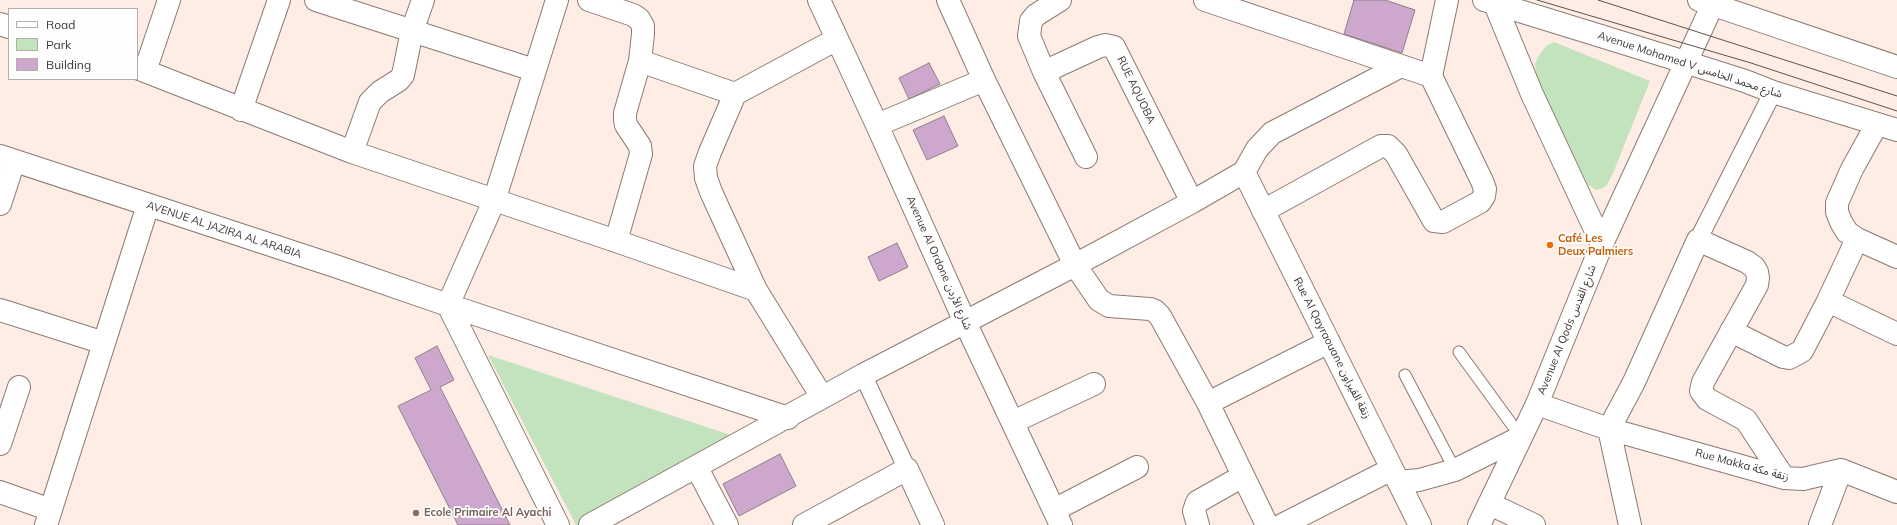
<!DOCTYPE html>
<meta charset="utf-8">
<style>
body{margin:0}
#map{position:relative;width:1897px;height:525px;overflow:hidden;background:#fdede5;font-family:Mulish,sans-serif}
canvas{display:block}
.legend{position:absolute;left:8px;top:8px;width:130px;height:72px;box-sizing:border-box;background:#fefefe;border:1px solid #b1aeac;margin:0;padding:5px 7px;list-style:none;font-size:12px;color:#3e3632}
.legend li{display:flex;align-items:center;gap:8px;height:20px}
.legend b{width:20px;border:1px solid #b1aeac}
</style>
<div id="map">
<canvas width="1897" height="525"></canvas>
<ul class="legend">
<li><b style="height:5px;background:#fff"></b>Road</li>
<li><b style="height:11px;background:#c2e3bd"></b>Park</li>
<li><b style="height:11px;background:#cda7cc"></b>Building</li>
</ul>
</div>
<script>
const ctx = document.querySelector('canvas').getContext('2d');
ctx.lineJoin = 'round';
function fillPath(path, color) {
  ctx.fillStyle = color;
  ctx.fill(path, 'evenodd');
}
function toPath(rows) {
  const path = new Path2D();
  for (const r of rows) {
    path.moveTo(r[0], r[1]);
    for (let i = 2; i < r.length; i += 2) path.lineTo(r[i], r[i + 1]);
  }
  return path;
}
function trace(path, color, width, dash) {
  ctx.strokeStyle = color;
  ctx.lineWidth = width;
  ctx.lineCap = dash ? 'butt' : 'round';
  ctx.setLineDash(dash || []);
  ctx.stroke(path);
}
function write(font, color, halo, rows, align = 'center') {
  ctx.font = font + ' Mulish,"Noto Sans Arabic",sans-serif';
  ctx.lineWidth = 3.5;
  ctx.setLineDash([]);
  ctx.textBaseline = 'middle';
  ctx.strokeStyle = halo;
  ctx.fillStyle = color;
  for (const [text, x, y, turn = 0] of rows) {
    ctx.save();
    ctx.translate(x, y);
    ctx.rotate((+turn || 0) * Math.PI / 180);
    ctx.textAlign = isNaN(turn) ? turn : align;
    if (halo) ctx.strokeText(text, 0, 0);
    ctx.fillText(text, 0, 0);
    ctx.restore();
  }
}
const green = toPath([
 [1554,42,1650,81,1613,173,1607,185,1603,188,1596,190,1588,185,1537,81,1535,64,1538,57,1546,46],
 [488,355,746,440,588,525,576,525]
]);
const building = toPath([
 [1354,0,1385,0,1415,10,1402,53,1344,34,1354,0],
 [929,63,940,84,909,99,899,78,929,63],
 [944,116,958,146,927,160,913,130,944,116],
 [897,243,908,267,879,281,868,257,897,243],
 [437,346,454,380,440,387,510,525,458,525,398,406,431,390,415,358,437,346],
 [780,454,796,486,739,516,723,484,780,454]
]);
const service = toPath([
 [1459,352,1521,437],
 [1405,375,1455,470]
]);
const pedestrian = toPath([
 [1698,240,1773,92],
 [863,375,907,469]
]);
const minor = toPath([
 [316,0,534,70],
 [589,0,633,15,639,19,643,26,643,34,640,61,735,94],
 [819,0,877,125,965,322,1061,525],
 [948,0,984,80],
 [1060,0,1036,15,1031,21,1029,36,1044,72,1086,157],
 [1205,0,1431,76,1447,0],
 [0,24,9,27],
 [137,68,352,152,616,241,756,290,822,397],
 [145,71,169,0],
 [1044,72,1098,47,1105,45,1114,47,1192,202],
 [241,110,279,0],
 [877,125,984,80,1075,265,1099,300,1109,306,1150,309,1155,311,1160,316,1208,403,1267,525],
 [352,152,370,102,380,92,399,80,403,75,412,31,423,0],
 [0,156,338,267,448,305,788,418],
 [1244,172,1420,525],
 [0,204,14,161],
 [1263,211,1381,146,1388,146,1396,154,1434,221,1443,222,1480,202,1484,196,1485,189,1482,181,1431,76],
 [1857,239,1897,257],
 [616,241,641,154,640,146,626,125,625,120,625,113,640,61],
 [756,290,711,192,706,178,705,166,710,152,735,94,837,39],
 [1828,301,1857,239,1847,232,1841,222,1837,212,1837,203,1852,169,1877,124],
 [448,305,494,201,557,0],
 [448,305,558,525],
 [0,310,104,343],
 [1731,331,1783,357,1789,358,1802,351,1828,301,1897,334],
 [1208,403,1329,342],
 [1537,404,1609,429,1630,525],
 [1013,422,1094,384],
 [0,444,19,387],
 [697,468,727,525],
 [1784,478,1746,420,1707,399,1701,391,1703,382,1757,285,1758,278,1757,272,1754,267,1747,262,1698,240,1634,382,1609,429,1784,478,1803,479,1841,470],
 [0,492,51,510],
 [1490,504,1534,525],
 [1054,510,1137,467],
 [46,525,148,205],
 [590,525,863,375,1075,265,1192,202,1244,172,1257,149,1272,133,1401,66],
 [804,525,907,469,933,525],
 [1198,525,1194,511,1197,502,1243,476],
 [1282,525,1392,469],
 [1820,525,1841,470,1897,492]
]);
const tertiary = toPath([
 [1399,482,1419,480,1455,470,1521,437],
 [1479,525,1537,404,1602,244,1713,4]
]);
const primary = toPath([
 [1484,0,1685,62,1745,81,1773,92,1897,130],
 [1699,0,1897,67],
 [1495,4,1532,94,1602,244]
]);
const tram = toPath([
 [1537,0,1751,63,1897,111],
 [1598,0,1897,96]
]);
const markers = [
 [1550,245,4,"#e8710a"],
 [416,513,4,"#8d6e63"]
];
const streetNames = [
 ["Avenue Mohamed V شارع محمد الخامس",1690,65,18],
 ["RUE AQUOBA",1136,90,64],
 ["AVENUE AL JAZIRA AL ARABIA",224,230,18],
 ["Avenue Al Ordone شارع الأردن",939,263,66],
 ["Avenue Al Qods شارع القدس",1567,330,-68],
 ["Rue Al Qayraouane زنقة القيراون",1332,348,63],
 ["Rue Makka زنقة مكة",1742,465,15]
];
const foodNames = [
 ["Café Les",1558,239],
 ["Deux Palmiers",1558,252]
];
const educationNames = [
 ["Ecole Primaire Al Ayachi",424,513]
];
fillPath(green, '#c2e3bd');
fillPath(building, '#cda7cc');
trace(building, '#8d7f8d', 1);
trace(service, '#8c7a71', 13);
trace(pedestrian, '#8c7a71', 19);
trace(minor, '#8c7a71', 24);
trace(tertiary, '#8c7a71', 24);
trace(primary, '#8c7a71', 24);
trace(service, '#fff', 11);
trace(pedestrian, '#fff', 17);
trace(minor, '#fff', 22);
trace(tertiary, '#fff', 22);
trace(primary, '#fff', 22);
trace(tram, '#5c534e', 1);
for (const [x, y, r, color] of markers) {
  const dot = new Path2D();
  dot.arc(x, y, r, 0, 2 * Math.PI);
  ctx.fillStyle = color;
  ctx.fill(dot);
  trace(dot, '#fefefe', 1.5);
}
write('11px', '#3e3632', '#fefefe', streetNames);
write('bold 11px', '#c56008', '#fefefe', foodNames, 'left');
write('bold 11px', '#785e54', '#fefefe', educationNames, 'left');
</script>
